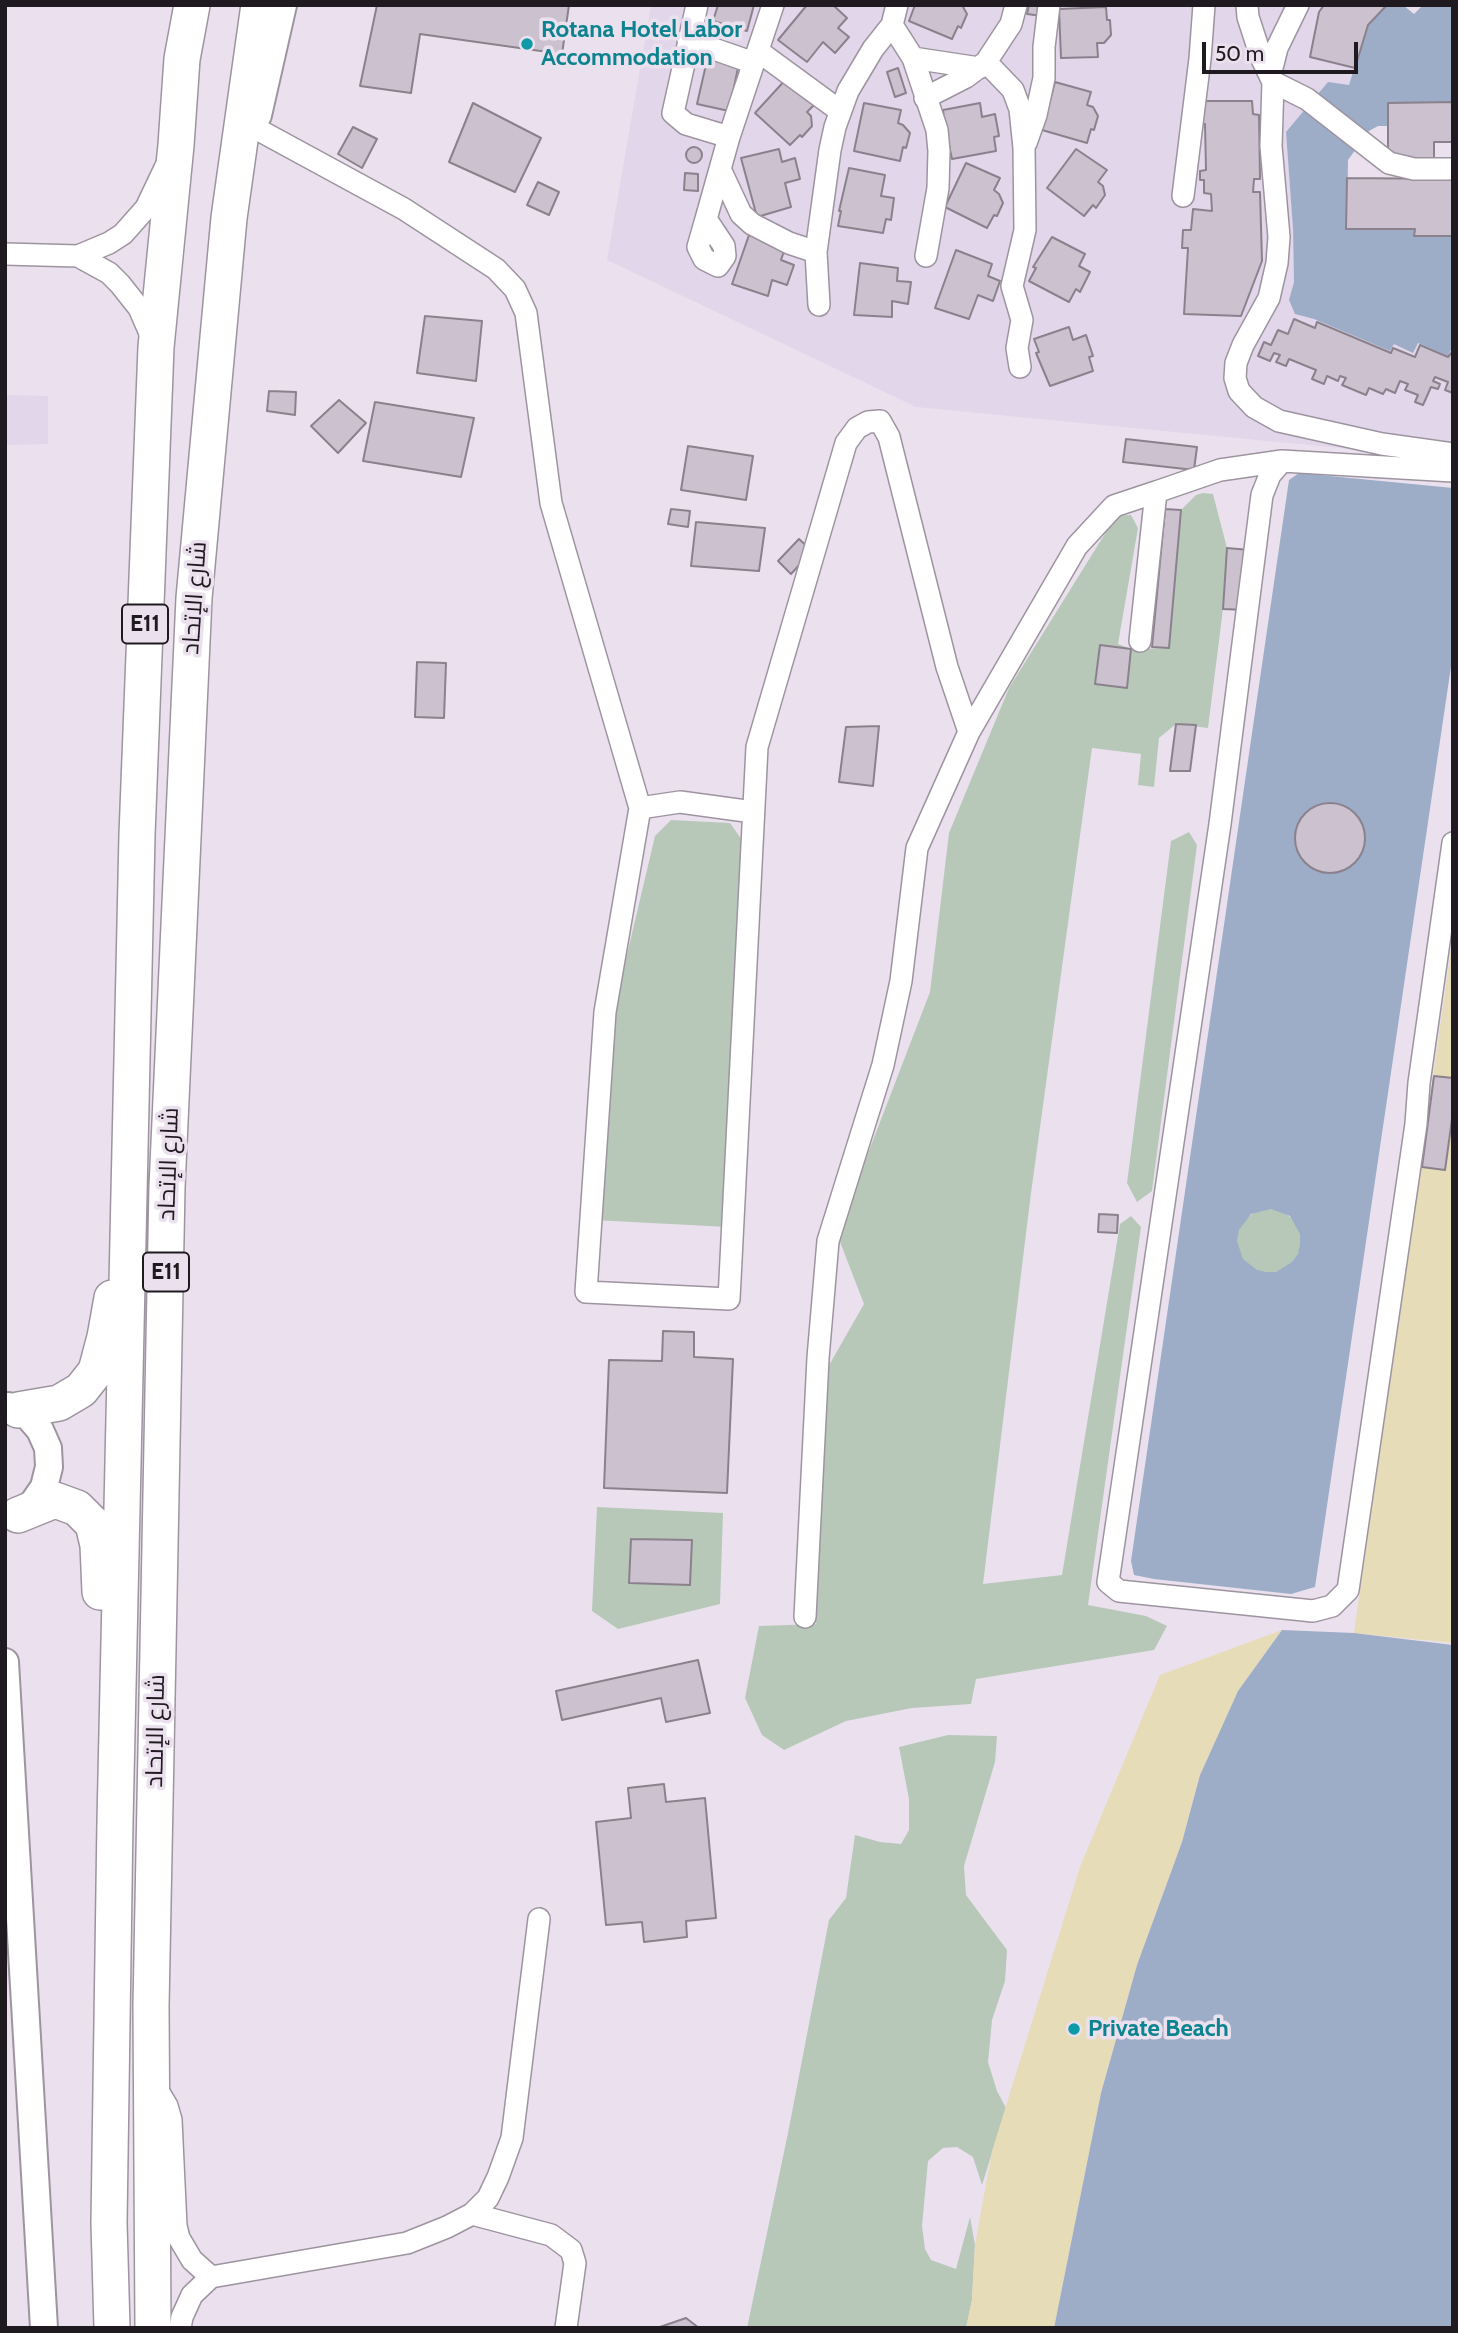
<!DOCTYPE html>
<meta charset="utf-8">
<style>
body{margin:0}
#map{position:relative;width:1458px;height:2333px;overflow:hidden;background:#ebe1ee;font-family:Cabin,sans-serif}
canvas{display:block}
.frame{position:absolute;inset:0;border:7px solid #1e1a1f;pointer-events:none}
.scale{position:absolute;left:1202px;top:42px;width:156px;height:32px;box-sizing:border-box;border:4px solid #1e1a1f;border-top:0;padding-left:9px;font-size:21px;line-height:24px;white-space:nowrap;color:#1e1a1f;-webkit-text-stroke:5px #ebe1ee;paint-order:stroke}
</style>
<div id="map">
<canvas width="1458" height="2333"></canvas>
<div class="frame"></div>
<div class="scale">50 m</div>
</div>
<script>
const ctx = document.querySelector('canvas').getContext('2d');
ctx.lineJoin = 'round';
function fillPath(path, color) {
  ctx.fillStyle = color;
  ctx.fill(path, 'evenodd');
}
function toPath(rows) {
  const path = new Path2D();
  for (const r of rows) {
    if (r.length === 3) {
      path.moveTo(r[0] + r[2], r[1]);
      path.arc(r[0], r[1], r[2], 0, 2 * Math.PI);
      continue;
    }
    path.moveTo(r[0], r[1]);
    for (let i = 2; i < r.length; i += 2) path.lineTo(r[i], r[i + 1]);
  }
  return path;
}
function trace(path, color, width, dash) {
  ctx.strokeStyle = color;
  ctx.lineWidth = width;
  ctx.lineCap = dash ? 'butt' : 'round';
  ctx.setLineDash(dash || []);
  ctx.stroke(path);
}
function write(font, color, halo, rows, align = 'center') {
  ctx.font = font + ' Cabin,Cairo,sans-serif';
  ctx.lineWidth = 7;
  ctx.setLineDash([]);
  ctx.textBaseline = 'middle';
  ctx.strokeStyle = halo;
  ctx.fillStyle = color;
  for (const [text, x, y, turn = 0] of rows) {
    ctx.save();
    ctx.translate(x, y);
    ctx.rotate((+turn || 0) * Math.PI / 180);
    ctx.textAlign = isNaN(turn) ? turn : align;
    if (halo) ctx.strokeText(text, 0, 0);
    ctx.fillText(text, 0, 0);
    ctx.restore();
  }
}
const commercial = toPath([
 [651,5,1387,5,1368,25,1349,85,1286,132,1293,229,1294,282,1289,301,1296,314,1314,319,1390,351,1393,344,1418,343,1448,356,1451,349,1453,350,1453,459,916,407,607,260],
 [5,395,48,396,48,444,5,445]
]);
const green = toPath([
 [1203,493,1213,494,1227,548,1223,609,1208,728,1176,724,1159,738,1154,787,1138,785,1141,754,1092,748,1031,1193,983,1584,1062,1575,1120,1224,1131,1216,1141,1227,1088,1605,1146,1616,1167,1626,1154,1650,976,1679,971,1704,912,1708,846,1721,784,1750,762,1735,745,1698,759,1626,816,1624,828,1367,864,1304,837,1234,930,992,949,833,1009,688,1116,516,1131,515,1138,528,1118,644,1131,649,1169,648,1181,510,1196,495],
 [671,820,730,823,749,850,728,1227,593,1220,617,997,655,836],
 [1189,832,1197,845,1152,1191,1137,1202,1127,1183,1171,841],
 [1269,1241,32],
 [597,1507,723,1513,720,1604,618,1629,592,1611],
 [948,1735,997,1736,995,1762,964,1866,966,1895,1007,1950,1005,1981,992,2020,988,2062,997,2091,1006,2108,982,2185,973,2157,957,2147,943,2148,928,2161,922,2226,925,2249,931,2260,956,2269,970,2217,975,2245,972,2300,966,2328,747,2328,788,2133,829,1920,846,1898,855,1835,880,1842,901,1844,909,1830,909,1799,899,1747]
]);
const sand = toPath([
 [1453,936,1453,1643,1354,1633],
 [1282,1630,1238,1691,1200,1775,1182,1842,1137,1965,1101,2093,1054,2328,966,2328,972,2300,975,2245,992,2151,1080,1867,1160,1675]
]);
const water = toPath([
 [1387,5,1403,5,1414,14,1423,5,1453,5,1453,102,1389,103,1388,126,1378,126,1369,131,1348,160,1347,229,1415,229,1415,236,1453,236,1453,350,1451,350,1448,356,1418,343,1413,353,1394,344,1390,351,1314,319,1295,314,1289,300,1294,282,1293,229,1286,132,1328,82,1349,85,1368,25],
 [1299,473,1453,488,1453,653,1315,1587,1291,1594,1154,1579,1134,1575,1131,1561,1289,480],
 [1327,803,1338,804,1349,809,1363,826,1365,838,1363,849,1350,867,1339,872,1328,873,1317,871,1308,866,1300,856,1295,840,1297,826,1306,812,1316,806],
 [1271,1209,1290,1216,1300,1234,1300,1244,1298,1254,1292,1262,1276,1272,1266,1272,1257,1270,1243,1259,1237,1241,1239,1230,1251,1214],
 [1282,1630,1354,1633,1453,1645,1453,2328,1054,2328,1101,2093,1137,1965,1182,1842,1200,1775,1238,1691]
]);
const building = toPath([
 [377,5,569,5,562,54,420,34,411,93,360,86,377,5],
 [718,5,754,5,747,31,713,21,718,5],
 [807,5,833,5,847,18,838,28,849,37,835,53,823,42,807,62,778,40,807,5],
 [915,5,962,5,967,14,961,28,958,26,952,39,909,21,915,5],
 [1029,5,1044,5,1042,16,1027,14,1029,5],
 [1324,5,1387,5,1368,25,1355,68,1310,57,1319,12,1324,5],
 [1106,7,1107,20,1110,20,1111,35,1104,43,1097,43,1098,57,1061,58,1059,9,1106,7],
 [708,56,739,63,729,111,697,104,708,56],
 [898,68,906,93,895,97,887,72,898,68],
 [788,77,817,102,807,112,811,116,812,126,802,137,800,135,790,145,755,113,788,77],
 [1055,82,1091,92,1087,105,1093,107,1098,116,1094,130,1091,129,1087,143,1042,130,1055,82],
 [1203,101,1252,101,1253,114,1259,115,1260,179,1254,179,1253,192,1260,192,1262,261,1241,316,1184,314,1188,248,1182,248,1183,230,1191,230,1193,209,1212,211,1211,194,1204,193,1204,180,1200,180,1200,171,1206,170,1205,124,1199,124,1203,101],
 [1453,102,1453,142,1434,142,1434,160,1388,160,1388,103,1453,102],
 [473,103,541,138,515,192,449,162,473,103],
 [864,103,901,110,898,123,903,125,910,133,906,148,903,147,900,161,854,151,864,103],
 [980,103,982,117,995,114,999,136,994,137,996,151,952,159,949,145,947,145,943,110,980,103],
 [353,127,377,139,362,168,338,154,353,127],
 [694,155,8],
 [779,149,782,162,795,158,800,179,785,183,791,207,757,217,741,158,779,149],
 [1076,149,1107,170,1098,182,1103,186,1105,195,1096,208,1093,205,1084,216,1047,188,1076,149],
 [966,163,1000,178,994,190,999,194,1003,203,997,216,994,215,987,228,945,207,966,163],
 [849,168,885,175,881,196,894,198,891,220,886,219,883,233,838,226,841,211,839,211,849,168],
 [685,173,698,174,698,191,684,190,685,173],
 [1347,178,1453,179,1453,236,1414,236,1415,229,1346,229,1347,178],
 [538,182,559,192,549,215,527,205,538,182],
 [749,235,785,248,781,260,794,265,787,285,772,280,768,296,732,284,749,235],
 [1052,237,1085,254,1079,266,1090,272,1080,292,1076,289,1069,302,1029,281,1036,268,1033,267,1052,237],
 [956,250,992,264,988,276,1000,281,993,301,978,295,969,319,935,308,956,250],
 [860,263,898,268,897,281,911,282,908,304,892,301,892,317,854,315,860,263],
 [425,316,482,321,476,381,417,373,425,316],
 [1294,319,1315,328,1317,322,1391,353,1393,348,1415,357,1420,345,1448,357,1453,351,1453,393,1445,390,1448,382,1435,377,1433,381,1440,384,1438,389,1431,387,1423,405,1415,402,1418,395,1405,390,1408,384,1400,381,1395,393,1386,389,1383,394,1369,388,1366,395,1342,385,1346,378,1340,376,1338,381,1327,376,1324,384,1312,379,1316,370,1289,359,1286,366,1276,362,1280,355,1274,353,1270,361,1258,356,1264,342,1271,345,1278,330,1288,334,1294,319],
 [1069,327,1073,340,1086,335,1093,356,1089,357,1093,371,1050,386,1036,353,1039,352,1034,339,1069,327],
 [269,391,296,392,295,415,267,411,269,391],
 [339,400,366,423,338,453,311,426,339,400],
 [375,402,474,418,461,477,363,461,375,402],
 [1126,439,1197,447,1194,470,1123,462,1126,439],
 [688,446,753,456,746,500,681,490,688,446],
 [671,509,690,511,688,527,668,524,671,509],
 [1165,509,1181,510,1169,648,1152,647,1165,509],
 [696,522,765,528,759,571,691,566,696,522],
 [799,539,812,551,791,574,778,561,799,539],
 [1227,548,1250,550,1246,610,1223,609,1227,548],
 [1100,645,1131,649,1127,688,1095,684,1100,645],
 [417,662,446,663,444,718,415,717,417,662],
 [1176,724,1196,725,1190,771,1170,771,1176,724],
 [879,726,873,786,839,782,846,727,879,726],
 [1330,838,35],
 [1434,1076,1453,1078,1453,1112,1445,1170,1422,1167,1434,1076],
 [1099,1214,1118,1215,1117,1233,1098,1232,1099,1214],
 [663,1331,694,1332,694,1357,733,1359,727,1493,604,1488,609,1360,662,1361,663,1331],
 [631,1539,692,1540,690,1585,629,1583,631,1539],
 [698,1660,710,1713,666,1722,661,1698,562,1720,556,1691,698,1660],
 [664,1784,666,1802,705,1798,716,1918,686,1921,687,1937,644,1942,642,1922,606,1925,596,1822,631,1818,628,1788,664,1784],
 [686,2318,699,2328,657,2328,686,2318]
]);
const minor = toPath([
 [697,5,673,113,686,124,729,137],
 [1247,5,1248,17,1261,57,1273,82,1271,146,1279,237,1277,263,1269,298,1243,345,1236,363,1235,378,1239,391,1254,407,1279,421,1382,444,1453,454],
 [892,25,913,58,937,130,939,151,938,188,926,256],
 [688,40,754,63],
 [758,51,840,111],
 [913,58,979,68],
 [986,62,1013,90,1020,109,1024,148,1025,230,1012,286,1022,320,1017,348,1020,367],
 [1270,76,1277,48,1298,5],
 [1273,82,1307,99,1389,163,1414,169,1453,169],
 [925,98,966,77,986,62,1011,24,1016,5],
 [255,128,404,209,496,269,515,289,526,313,551,503,640,808,605,1012,586,1292,729,1299,757,747,846,443,857,428,868,422,880,421,889,437,947,667,969,732,1077,546,1114,506,1156,492,1140,641],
 [1026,143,1036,115,1044,78,1044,47,1049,5],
 [720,169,741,214,752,224,789,243,816,252],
 [1183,196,1200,59,1204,5],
 [706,219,698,247,704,259,718,266,725,256,724,246,706,219,729,137,773,5],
 [5,254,78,256,109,243,123,234,146,208,166,166],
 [78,256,109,273,120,284,139,308,153,340],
 [819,305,816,252,830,150,835,127,848,91,873,49,892,25,897,5],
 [1282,461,1270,475,1262,495,1220,824,1108,1582,1119,1591,1313,1611,1332,1606,1348,1590,1416,1124,1419,1083,1453,843],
 [1156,492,1220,470,1282,461,1453,471],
 [640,808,680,802,753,812],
 [805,1617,818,1358,828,1241,883,1065,901,981,917,848,969,732],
 [158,2091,167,2106,171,2120,176,2226,179,2238,192,2260,211,2277],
 [472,2214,551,2235,571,2250,575,2263,566,2328],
 [180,2328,182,2317,192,2295,211,2277,407,2243,447,2227,472,2214,488,2198,498,2177,512,2138,539,1919]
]);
const tertiary = toPath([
 [258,115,283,5],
 [8,1406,27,1415,40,1430,48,1448,49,1467,44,1487,33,1503,23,1511],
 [5,1662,44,2328]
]);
const trunk = toPath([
 [18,1410,59,1403,81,1390,96,1371,105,1337,112,1298],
 [18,1515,55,1500,77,1508,93,1524,98,1545,100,1592],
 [112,2328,109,2223,115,1821,137,835,156,347,176,145,182,59,192,5],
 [153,2328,151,2006,167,1187,194,598,229,218,259,5]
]);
const markers = [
 [527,44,7,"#0f9aa8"],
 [1074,2029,7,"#0f9aa8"]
];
const shields = [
 [145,624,46],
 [166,1272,46]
];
const shieldNames = [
 ["E11",145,624],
 ["E11",166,1272]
];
const cultureNames = [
 ["Rotana Hotel Labor",541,30],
 ["Accommodation",541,58],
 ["Private Beach",1088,2029]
];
const streetNames = [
 ["شارع الإتحاد",195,598,-86],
 ["شارع الإتحاد",169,1164,-88],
 ["شارع الإتحاد",156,1731,-89]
];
fillPath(commercial, '#e2d6ea');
fillPath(green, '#b7c8b9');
fillPath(sand, '#e6dcb7');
fillPath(water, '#9dadc8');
fillPath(building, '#ccc2cf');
trace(building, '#8b818d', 2);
trace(minor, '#9d94a0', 24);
trace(tertiary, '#9d94a0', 30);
trace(trunk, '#9d94a0', 38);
trace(minor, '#fff', 21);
trace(tertiary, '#fff', 26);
trace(trunk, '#fff', 35);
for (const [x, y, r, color] of markers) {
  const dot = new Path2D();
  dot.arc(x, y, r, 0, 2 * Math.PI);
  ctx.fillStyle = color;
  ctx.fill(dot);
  trace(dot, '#ebe1ee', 2.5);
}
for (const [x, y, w] of shields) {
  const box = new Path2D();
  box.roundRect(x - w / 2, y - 19.5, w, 39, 5);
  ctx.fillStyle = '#ebe1ee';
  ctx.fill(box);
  trace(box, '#1e1a1f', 2);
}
write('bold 23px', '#1e1a1f', null, shieldNames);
write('bold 24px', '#0d838f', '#ebe1ee', cultureNames, 'left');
write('24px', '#1e1a1f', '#ebe1ee', streetNames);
</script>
